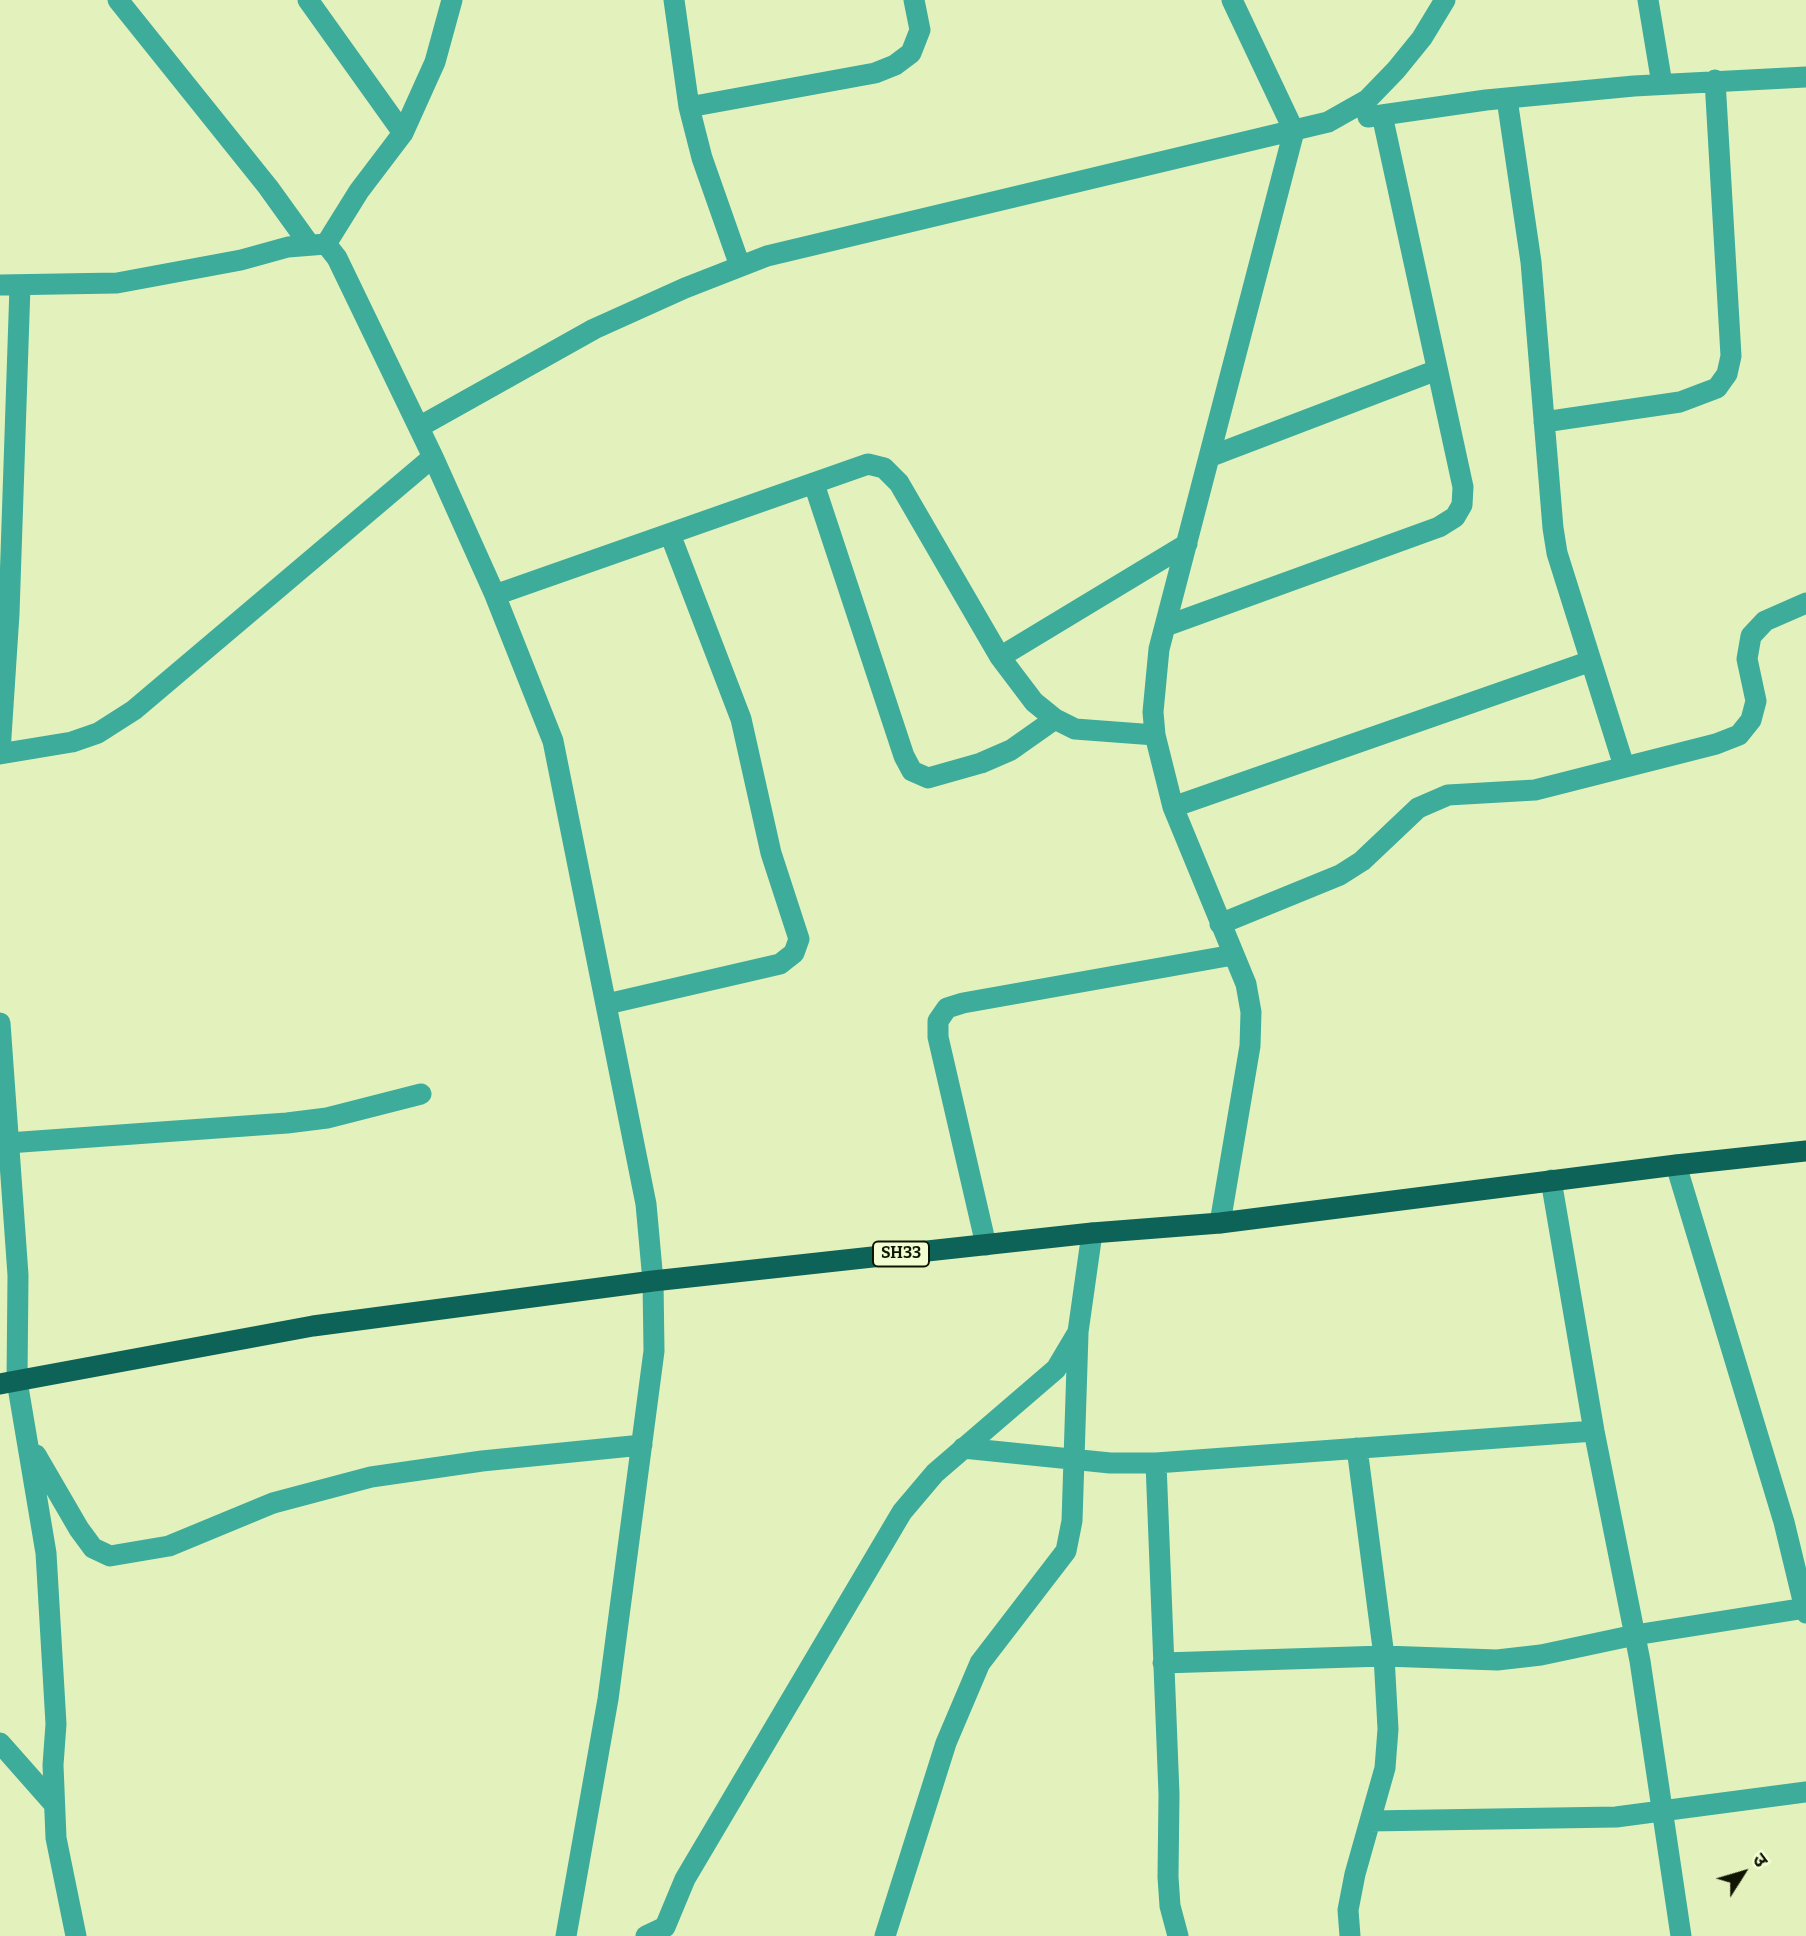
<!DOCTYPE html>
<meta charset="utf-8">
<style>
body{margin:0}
#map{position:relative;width:1806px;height:1936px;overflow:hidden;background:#e3f2bc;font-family:Bitter,"Noto Sans Devanagari",serif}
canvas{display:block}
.north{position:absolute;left:1708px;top:1838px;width:70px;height:70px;-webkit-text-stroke:5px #f2fed2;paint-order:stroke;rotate:53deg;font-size:19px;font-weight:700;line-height:28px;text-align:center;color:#101402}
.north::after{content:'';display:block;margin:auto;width:24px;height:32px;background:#101402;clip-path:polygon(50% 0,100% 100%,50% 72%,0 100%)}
</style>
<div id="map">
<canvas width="1806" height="1936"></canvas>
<div class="north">उ</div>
</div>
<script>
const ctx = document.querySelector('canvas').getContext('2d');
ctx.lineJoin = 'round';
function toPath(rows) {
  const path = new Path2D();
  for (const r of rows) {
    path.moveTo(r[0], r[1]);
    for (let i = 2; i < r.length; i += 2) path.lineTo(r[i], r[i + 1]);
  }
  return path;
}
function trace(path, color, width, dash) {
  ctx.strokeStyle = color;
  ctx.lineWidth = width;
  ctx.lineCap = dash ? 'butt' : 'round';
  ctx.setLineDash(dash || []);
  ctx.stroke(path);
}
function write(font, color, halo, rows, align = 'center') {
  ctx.font = font + ' Bitter,serif';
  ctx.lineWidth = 7;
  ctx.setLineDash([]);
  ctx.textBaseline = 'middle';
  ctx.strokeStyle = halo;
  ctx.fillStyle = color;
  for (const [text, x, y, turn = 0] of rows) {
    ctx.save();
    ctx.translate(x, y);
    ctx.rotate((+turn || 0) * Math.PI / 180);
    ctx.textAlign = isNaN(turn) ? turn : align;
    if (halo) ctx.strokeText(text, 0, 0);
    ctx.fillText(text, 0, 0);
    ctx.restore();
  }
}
const street = toPath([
 [118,0,268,187,309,244],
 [308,0,403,133],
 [674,0,689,107,702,158,740,266],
 [1648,0,1662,84],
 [1507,99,1531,262,1553,528,1557,553,1624,766],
 [689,107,875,73,895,65,911,53,920,30,914,0],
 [1368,117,1486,100,1634,86,1806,77],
 [326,244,359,191,403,133,435,62,452,0],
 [0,285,117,283,241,260,288,247,326,244,337,258,433,457,495,595,553,741,646,1204,653,1281,654,1351,608,1699,566,1936],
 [1544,422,1680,402,1717,388,1727,374,1731,356,1715,80],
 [419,427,594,329,685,288,767,256,1328,122,1367,100,1396,70,1422,38,1445,0],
 [1209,457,1437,370],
 [814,484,904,756,912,771,928,778,981,763,1011,750,1055,719],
 [495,595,868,464,884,468,899,483,1000,657,1034,702,1055,719,1075,729,1155,735],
 [1166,626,1439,527,1455,517,1462,505,1463,487,1382,115],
 [1000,657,1187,544],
 [0,752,9,614,20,286],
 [0,754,72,742,98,733,134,710,433,457],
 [1173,807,1591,661],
 [1220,924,1340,875,1362,861,1418,808,1448,795,1535,790,1716,744,1739,735,1751,720,1756,701,1747,659,1751,636,1765,621,1806,603],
 [607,1004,780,964,794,953,799,939,771,853,741,719,670,534],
 [0,1023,18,1275,17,1381,46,1553,56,1724,53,1765,56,1838,76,1936],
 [8,1143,287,1123,327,1118,421,1094],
 [1676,1165,1784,1522,1806,1613],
 [1551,1180,1594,1431,1640,1661,1681,1936],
 [1220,1223,1250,1046,1251,1012,1246,984,1173,807,1155,735,1153,712,1159,649,1294,131,1232,0],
 [986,1245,938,1037,938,1021,947,1008,963,1003,1233,955],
 [963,1448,1110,1463,1156,1463,1594,1431],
 [36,1455,79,1529,93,1548,110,1556,169,1546,273,1503,371,1477,482,1461,642,1445],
 [1156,1463,1169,1794,1168,1877,1170,1906,1178,1936],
 [1163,1663,1384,1656,1497,1660,1541,1655,1635,1635,1805,1608],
 [0,1743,54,1804],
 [1370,1821,1616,1817,1806,1792],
 [646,1936,665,1927,685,1879,902,1512,935,1473,1056,1369,1078,1332,1092,1233],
 [885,1936,946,1743,980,1663,1066,1551,1072,1521,1078,1334],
 [1350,1936,1348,1910,1355,1874,1385,1768,1388,1729,1384,1656,1357,1448]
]);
const primary = toPath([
 [0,1384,313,1326,653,1281,1092,1233,1220,1223,1676,1165,1806,1151]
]);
const shields = [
 [901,1254,56]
];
const shieldNames = [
 ["SH33",901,1254]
];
trace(street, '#3eac9b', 21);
trace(primary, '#0d6357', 21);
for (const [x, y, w] of shields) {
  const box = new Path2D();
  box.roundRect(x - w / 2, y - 12.5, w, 25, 5);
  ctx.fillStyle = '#f2fed2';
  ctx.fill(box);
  trace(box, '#101402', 2);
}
write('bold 16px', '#101402', null, shieldNames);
</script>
